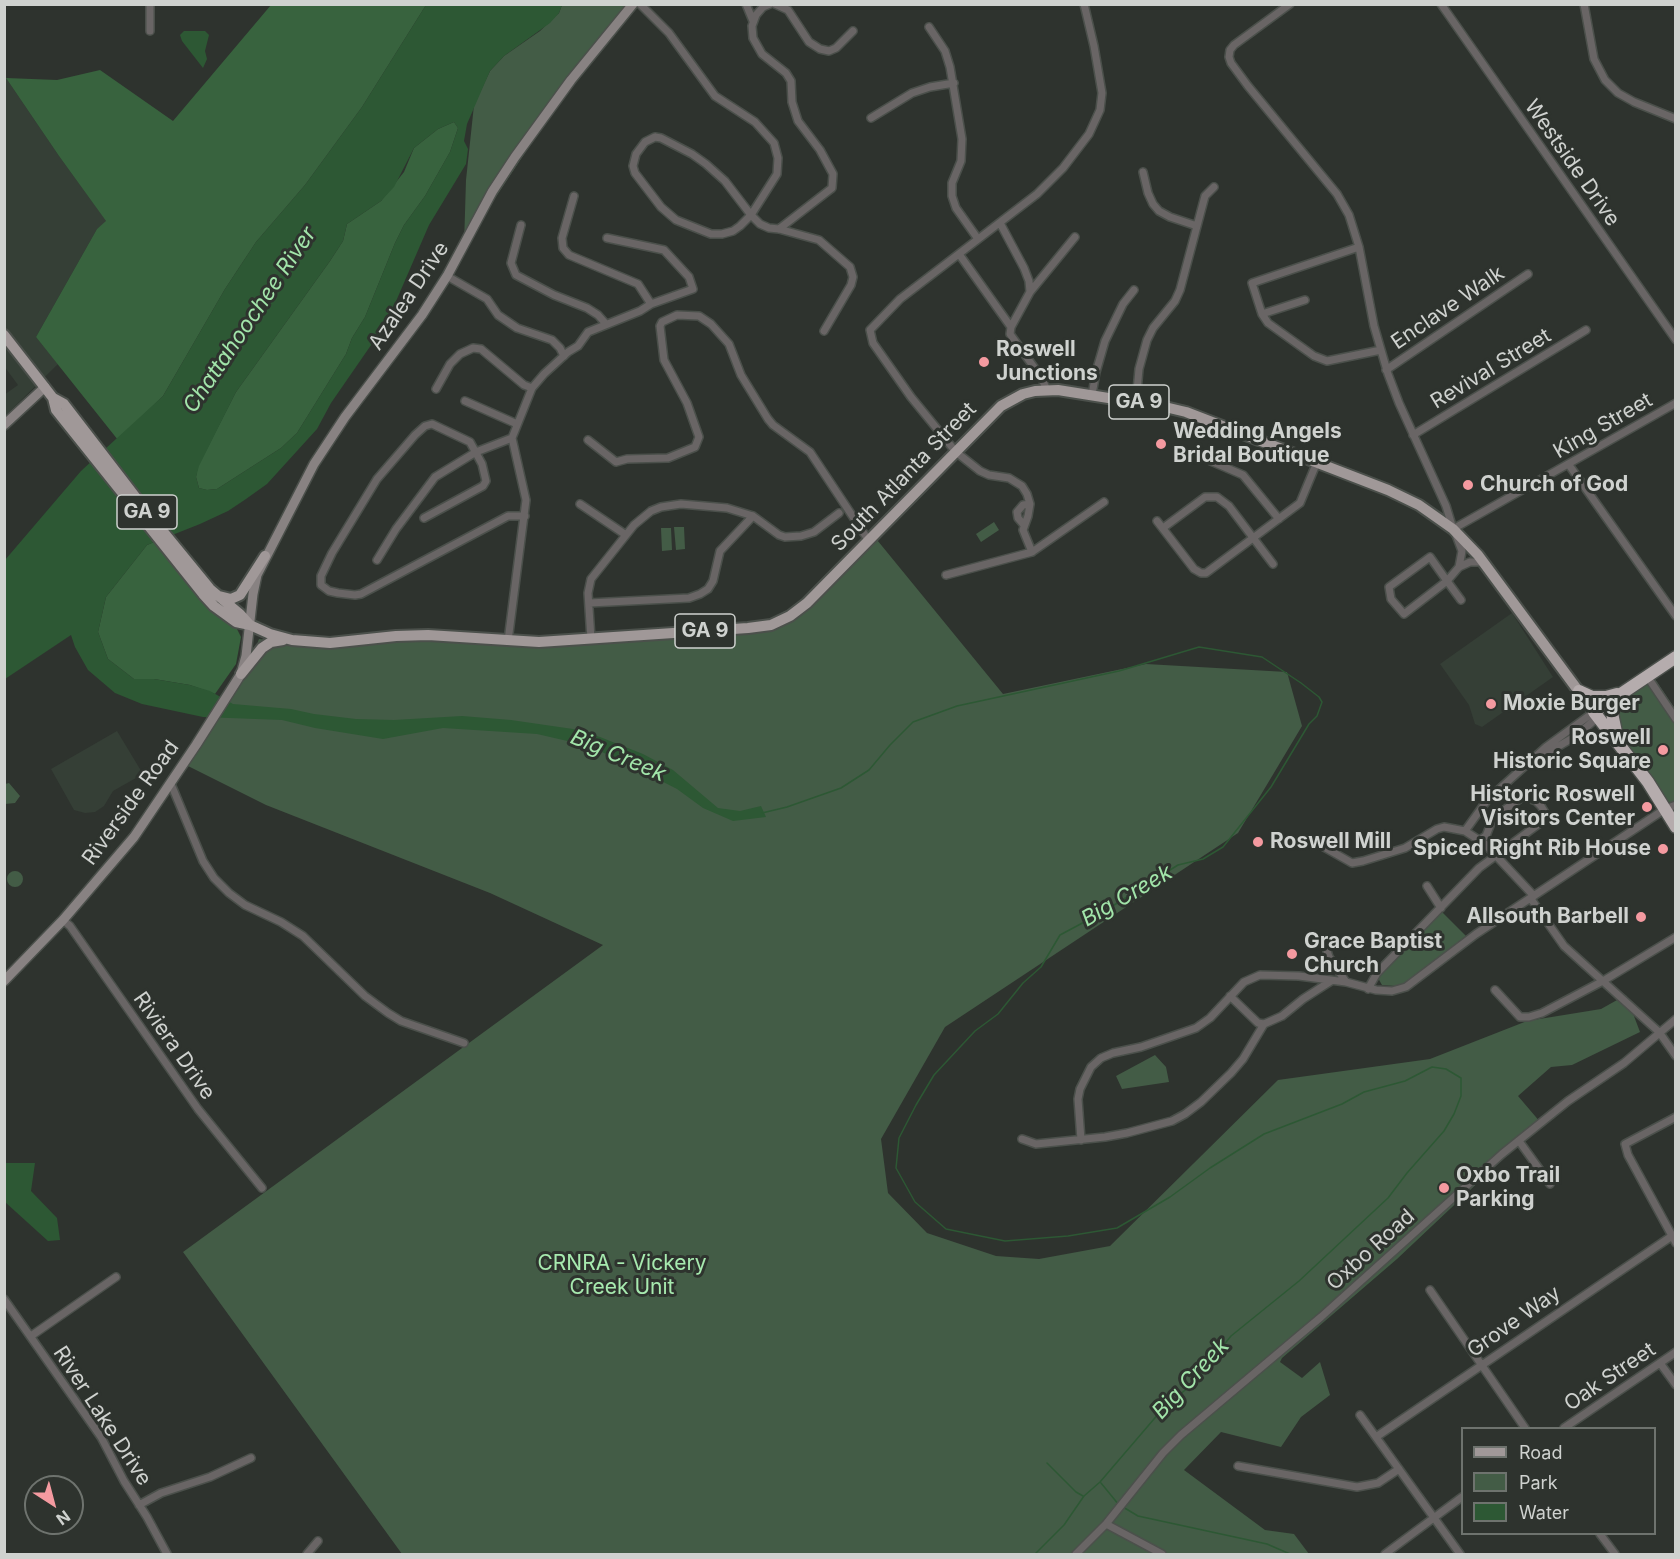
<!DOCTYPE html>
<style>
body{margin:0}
#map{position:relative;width:1680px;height:1559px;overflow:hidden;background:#2e332e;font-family:Inter,sans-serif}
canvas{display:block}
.frame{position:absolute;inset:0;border:6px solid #cfd2cf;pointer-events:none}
.legend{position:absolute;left:1461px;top:1427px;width:195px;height:108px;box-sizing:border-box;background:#2e332e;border:2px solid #6e736e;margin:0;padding:8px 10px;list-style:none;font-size:18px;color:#cfd2cf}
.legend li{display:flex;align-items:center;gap:12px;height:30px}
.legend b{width:30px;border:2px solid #6e736e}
.north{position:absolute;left:24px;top:1475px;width:60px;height:60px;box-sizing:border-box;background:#2e332e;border:2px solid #6e736e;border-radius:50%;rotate:144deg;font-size:16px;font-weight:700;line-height:24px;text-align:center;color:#cfd2cf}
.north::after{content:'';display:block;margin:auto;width:21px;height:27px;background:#f49aa0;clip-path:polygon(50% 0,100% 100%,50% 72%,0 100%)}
</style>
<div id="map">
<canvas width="1680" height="1559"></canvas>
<div class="frame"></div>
<ul class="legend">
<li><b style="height:8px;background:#a09898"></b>Road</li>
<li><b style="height:16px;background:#435c46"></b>Park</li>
<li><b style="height:16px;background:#2d5834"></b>Water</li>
</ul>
<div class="north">N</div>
</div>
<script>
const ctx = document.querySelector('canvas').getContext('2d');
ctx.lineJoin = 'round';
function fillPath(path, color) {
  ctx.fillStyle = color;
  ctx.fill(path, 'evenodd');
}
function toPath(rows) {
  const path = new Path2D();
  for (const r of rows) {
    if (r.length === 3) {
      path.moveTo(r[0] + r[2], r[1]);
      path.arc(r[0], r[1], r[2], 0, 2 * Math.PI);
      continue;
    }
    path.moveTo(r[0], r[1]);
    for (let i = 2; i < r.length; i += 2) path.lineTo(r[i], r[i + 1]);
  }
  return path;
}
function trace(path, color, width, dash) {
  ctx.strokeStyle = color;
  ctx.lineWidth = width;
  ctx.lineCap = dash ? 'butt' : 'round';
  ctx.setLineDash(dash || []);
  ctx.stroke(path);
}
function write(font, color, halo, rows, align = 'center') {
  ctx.font = font + ' Inter,sans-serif';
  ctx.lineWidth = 6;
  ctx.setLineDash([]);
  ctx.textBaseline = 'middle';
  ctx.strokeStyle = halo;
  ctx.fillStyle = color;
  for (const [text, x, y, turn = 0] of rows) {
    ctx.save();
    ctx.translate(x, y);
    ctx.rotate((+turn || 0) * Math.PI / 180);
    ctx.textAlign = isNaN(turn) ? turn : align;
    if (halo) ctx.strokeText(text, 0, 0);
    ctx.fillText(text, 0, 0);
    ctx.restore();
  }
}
const built = toPath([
 [6,78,59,156,107,222,97,229,36,337,58,364,5,416,4,395,18,385,4,366,4,79],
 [1512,613,1553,677,1482,727,1475,724,1469,705,1440,664],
 [117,731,143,774,113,791,104,806,95,812,85,813,74,810,51,769]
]);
const green = toPath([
 [562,5,639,5,562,97,464,245,466,180,474,105,490,71,504,56,540,31,559,13],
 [994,522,999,530,981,542,976,534],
 [674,527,684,527,685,549,676,550],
 [661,528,671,528,672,550,662,551],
 [873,535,1003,694,1146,664,1287,672,1302,726,1238,833,945,1027,881,1139,888,1193,927,1233,996,1256,1039,1259,1110,1246,1278,1080,1430,1059,1527,1021,1601,1009,1626,995,1640,1032,1572,1065,1551,1067,1518,1096,1541,1123,1397,1259,1282,1358,1280,1362,1302,1378,1320,1362,1330,1395,1301,1417,1281,1447,1221,1432,1184,1470,1265,1530,1294,1534,1309,1554,402,1554,183,1252,603,945,490,893,266,805,186,765,241,684,259,639,288,643,361,641,730,631,768,627,798,609],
 [1655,679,1675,709,1675,804,1665,809,1598,717],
 [9,783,20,796,15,803,5,804,5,784],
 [15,879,8],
 [1441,911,1466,936,1406,983,1395,986,1382,985,1378,978,1379,974],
 [1155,1055,1166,1067,1169,1082,1122,1089,1116,1076]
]);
const forest = toPath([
 [271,5,426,5,362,107,305,185,256,242,225,289,163,396,118,440,36,337,97,229,106,221,59,156,6,78,57,80,100,70,173,121],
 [454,122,458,128,450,152,425,196,404,225,395,243,365,317,352,338,346,354,297,433,281,448,217,489,207,490,199,488,196,477,198,466,236,392,330,261,343,241,347,224,381,201,404,172,414,148,438,129],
 [154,542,205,604,237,629,241,637,236,664,215,694,190,685,154,679,134,679,108,659,98,632,106,597,147,545]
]);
const water = toPath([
 [426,5,562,5,559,13,550,23,504,56,490,71,467,124,464,141,468,149,466,164,429,225,387,322,331,403,317,429,267,484,246,499,228,511,200,524,147,545,106,597,98,632,108,659,134,679,154,679,190,685,210,691,233,704,291,709,314,714,356,719,394,720,462,716,511,720,573,729,600,737,643,754,673,770,718,808,740,811,761,806,766,817,733,821,703,808,677,789,634,767,589,746,537,734,443,728,383,739,315,728,282,720,203,717,142,704,115,693,88,670,75,647,71,635,5,679,5,560,81,471,163,396,225,289,256,242,305,185,362,107],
 [454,122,458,128,450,152,425,196,404,225,395,243,365,317,352,338,346,354,297,433,281,448,217,489,207,490,199,488,196,477,199,466,236,392,330,261,343,241,347,224,381,201,394,187,414,148,438,129],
 [184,31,205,31,209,35,205,51,207,59,203,68,182,41,180,35],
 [5,1163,35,1163,31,1191,57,1218,60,1240,48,1241,5,1202]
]);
const stream = toPath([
 [762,813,787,807,841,788,869,770,890,745,913,722,957,706,1119,671,1199,647,1262,657,1301,683,1319,697,1322,702,1317,716,1309,724,1271,787,1223,847,1203,859,1178,865,1103,912,1060,935,1041,967,1023,983,998,1014,975,1031,934,1075,916,1105,899,1138,896,1168,915,1202,946,1229,1005,1241,1068,1236,1117,1228,1170,1197,1210,1168,1264,1134,1342,1104,1364,1092,1405,1081,1432,1067,1446,1069,1461,1078,1461,1096,1454,1114,1444,1131,1407,1173,1388,1198,1299,1281,1231,1336,1192,1384,1160,1412,1100,1482,1084,1496,1064,1525,1035,1554],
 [1047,1463,1076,1492,1083,1496],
 [1101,1483,1119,1505],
 [1123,1507,1138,1516,1267,1544,1290,1554]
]);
const street = toPath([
 [640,4,669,33,715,96,755,122,774,143,778,158,777,174,751,215,760,224,769,228,779,229,819,240,850,267,853,277,851,285,824,331],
 [746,4,753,21],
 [770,4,763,7,756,15,752,26,753,38,762,54,786,73,791,81,792,102,798,121,820,150,833,174,832,188,779,229],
 [775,4,788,10,809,42,820,49,829,51,836,48,853,31],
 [1290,4,1234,45,1230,50,1229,57,1231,63,1248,86,1337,194,1349,215,1359,247,1374,326,1388,374,1399,403,1446,506,1453,529,1676,403],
 [1441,4,1676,340],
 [1584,4,1594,59,1605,80,1618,93,1634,102,1676,119],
 [929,27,945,51,950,67,962,139,961,161,952,183,952,196,956,208,978,239],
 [150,31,150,4],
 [871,118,912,93,930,87,954,83],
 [655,137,661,138,692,154,706,164,725,181,751,215,740,226,733,231,722,234,711,234,676,220,661,207,635,173,633,166,636,154,645,142,655,137],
 [1143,172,1148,193,1153,204,1159,211,1170,217,1197,226],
 [574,196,562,238,563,248,569,255,638,284,651,304],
 [1000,223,1024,268,1029,281,1030,292],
 [521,225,511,263,516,275,554,295,587,308,598,315,606,324],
 [1359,247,1252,283,1262,314,1268,323,1314,356,1327,361,1381,350],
 [959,254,1011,327],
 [447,276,487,299,498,315,517,328,552,340,560,348,564,356],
 [1262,314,1305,300],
 [1386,370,1528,274],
 [436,389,450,364,460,354,473,348,481,349,524,385,532,388],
 [1047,390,1041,377,1010,334,1011,327,1030,292,1075,237],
 [1092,395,1096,372,1105,341,1123,304,1134,290],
 [465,401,517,424],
 [1136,402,1139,369,1147,340,1153,328,1175,301,1180,290,1205,196,1214,187],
 [1413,435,1586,330],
 [588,440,616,462,627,459,668,458,695,447,699,437,687,403,664,360,660,326,662,322,677,315,699,316,711,324,729,344,741,375,768,419,773,425,810,452,869,541],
 [1206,459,1243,475,1279,519],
 [1569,465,1676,616],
 [580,504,626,535],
 [424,518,483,486,486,481,482,464,470,442,432,424,425,426,415,435,377,479,332,553,321,576,321,585,329,591,338,593,355,595,361,594,508,516,525,516],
 [1157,521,1194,569,1201,573,1206,573,1300,503,1317,462],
 [1024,525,1018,518,1017,512,1023,505,1030,504],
 [1163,528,1205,497,1217,497,1229,506,1273,564],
 [1456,535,1462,551,1459,567],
 [1032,552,1023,530,1028,516,1030,504,1027,494,1022,486,1009,478,989,475,980,471,956,452,911,397,873,343,870,330,900,299,1037,194,1063,168,1089,134,1100,110,1102,93,1094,46,1084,4],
 [377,560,396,529,435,477,476,452,512,438],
 [946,575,1032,552,1104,502],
 [1461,600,1447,581,1430,557,1389,587,1391,599,1404,614,1447,581,1459,567,1470,562,1483,562],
 [589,603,689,598,700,594,708,589,713,581,720,551,753,516],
 [591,639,588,593,591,579,634,525,651,511,661,507,681,504,727,508,753,516,779,535,785,537,801,536,814,532,839,513],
 [508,641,526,500,512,438,532,388,544,374,568,352,578,346,588,332,640,311,651,304,693,289,689,277,664,250,607,238],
 [1651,682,1676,719],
 [1542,756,1576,736,1598,717],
 [171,784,203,861,214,878,229,893,245,905,281,922,303,936,365,996,388,1013,401,1021,464,1043],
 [1465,831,1488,799,1495,793,1546,747,1594,712],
 [1317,841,1322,846,1352,863,1363,861,1405,848,1437,829,1444,827,1465,831,1485,844,1534,896],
 [1427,886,1441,908],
 [1531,899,1564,946,1659,1032,1676,1056],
 [63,920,70,926,198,1109,262,1188],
 [1324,941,1329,957,1346,982],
 [1368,989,1377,973,1479,868,1540,823,1547,816,1541,806,1536,801,1526,797,1521,798,1493,818,1486,836,1480,840],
 [1495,990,1520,1017,1529,1017,1542,1013,1603,981,1676,937],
 [1230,996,1258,1023,1264,1024,1282,1016,1303,999,1331,981],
 [1676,1117,1625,1144,1628,1155,1676,1243],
 [1022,1139,1036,1144,1105,1137,1127,1133,1172,1121,1185,1114,1201,1102,1231,1073,1243,1059,1264,1024],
 [1081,1140,1078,1099,1080,1089,1091,1067,1101,1058,1113,1053,1141,1047,1196,1028,1210,1018,1244,982,1260,975,1299,976,1346,982,1376,990,1392,991,1406,987,1476,934,1665,809,1676,805],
 [1519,1141,1550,1184],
 [1430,1290,1525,1428],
 [4,1299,101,1437,124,1481,147,1517,167,1554],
 [31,1336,116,1277],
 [1660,1363,1676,1385],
 [1360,1415,1460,1554],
 [1564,1428,1676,1352],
 [1376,1437,1672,1236],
 [1238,1466,1357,1487,1378,1483,1399,1469],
 [139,1505,161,1493,210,1477,251,1458],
 [1106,1524,1162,1554],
 [1600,1534,1615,1554],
 [307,1554,318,1541],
 [1076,1554,1106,1524,1163,1453,1181,1435,1321,1317,1502,1154,1568,1101,1624,1063,1676,1019],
 [1385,1554,1462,1497]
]);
const secondary = toPath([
 [4,425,45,387],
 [4,981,63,920,134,837,196,745,241,674,246,656,253,594,257,575,314,464,345,417,422,315,447,276,492,192,515,157,571,80,633,4]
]);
const primary = toPath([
 [4,335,53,398,56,410,203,594,214,606,236,622,250,625,270,634,292,640,330,643,396,636,428,635,539,642,748,628,771,625,790,616,807,603,1001,406,1023,394,1035,391,1058,390,1165,407,1186,412,1388,490,1419,505,1453,529,1478,555,1594,712],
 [53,398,64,404,147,512,210,589,240,614,250,625],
 [219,596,231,599,240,595,265,556],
 [241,674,262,648,271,642,283,640]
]);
const highway = toPath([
 [1676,657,1594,712,1648,782,1676,827],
 [1579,691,1592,697,1606,697,1617,694],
 [1616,704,1612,713,1617,737]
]);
const markers = [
 [984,362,6,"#f49aa0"],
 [1161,444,6,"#f49aa0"],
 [1468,485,6,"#f49aa0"],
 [1491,704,6,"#f49aa0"],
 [1663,750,6,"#f49aa0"],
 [1647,807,6,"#f49aa0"],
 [1258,842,6,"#f49aa0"],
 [1663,849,6,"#f49aa0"],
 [1641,917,6,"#f49aa0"],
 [1292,954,6,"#f49aa0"],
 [1444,1188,6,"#f49aa0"]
];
const shields = [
 [1139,402,60],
 [147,512,60],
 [705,631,60]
];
const shieldNames = [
 ["GA 9",1139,402],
 ["GA 9",147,512],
 ["GA 9",705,631]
];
const streetNames = [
 ["Westside Drive",1572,163,55],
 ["Azalea Drive",409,296,-56],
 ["Enclave Walk",1448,308,-34],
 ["Revival Street",1491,369,-31],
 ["King Street",1603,426,-30],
 ["South Atlanta Street",904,477,-46],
 ["Riverside Road",131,803,-54],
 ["Riviera Drive",174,1046,55],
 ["Oxbo Road",1371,1250,-42],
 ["Grove Way",1514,1322,-35],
 ["Oak Street",1610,1377,-34],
 ["River Lake Drive",102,1416,57]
];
const poiNames = [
 ["Roswell",996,350],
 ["Junctions",996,374],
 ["Wedding Angels",1173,432],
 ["Bridal Boutique",1173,456],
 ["Church of God",1480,485],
 ["Moxie Burger",1503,704],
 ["Roswell",1651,738,"right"],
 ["Historic Square",1651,762,"right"],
 ["Historic Roswell",1635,795,"right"],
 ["Visitors Center",1635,819,"right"],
 ["Roswell Mill",1270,842],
 ["Spiced Right Rib House",1651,849,"right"],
 ["Allsouth Barbell",1629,917,"right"],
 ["Grace Baptist",1304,942],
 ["Church",1304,966],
 ["Oxbo Trail",1456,1176],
 ["Parking",1456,1200]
];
const parkNames = [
 ["CRNRA - Vickery",622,1264],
 ["Creek Unit",622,1288]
];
const waterNames = [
 ["Chattahoochee River",250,320,-56],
 ["Big Creek",618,756,23],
 ["Big Creek",1127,896,-30],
 ["Big Creek",1191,1379,-47]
];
fillPath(built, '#353f36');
fillPath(green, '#435c46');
fillPath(forest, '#38633e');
fillPath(water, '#2d5834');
trace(stream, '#2d5834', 1.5);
trace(street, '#4b504b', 10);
trace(secondary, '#4b504b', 12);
trace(primary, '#4b504b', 14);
trace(highway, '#4b504b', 15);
trace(street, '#696565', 7);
trace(secondary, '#888282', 9);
trace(primary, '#a09898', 10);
trace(highway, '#b5acad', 12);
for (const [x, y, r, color] of markers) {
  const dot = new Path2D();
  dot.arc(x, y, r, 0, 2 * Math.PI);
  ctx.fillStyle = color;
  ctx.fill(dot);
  trace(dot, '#2e332e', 2);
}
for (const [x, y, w] of shields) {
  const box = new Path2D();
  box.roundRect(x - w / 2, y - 17, w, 34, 4.5);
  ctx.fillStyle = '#2e332e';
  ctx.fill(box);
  trace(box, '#cfd2cf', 1.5);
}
write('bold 20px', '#cfd2cf', null, shieldNames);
write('21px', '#cfd2cf', '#2e332e', streetNames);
write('bold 21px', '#cfd2cf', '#2e332e', poiNames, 'left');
write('21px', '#a7eaaf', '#2e332e', parkNames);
write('italic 22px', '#a2e5aa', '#2e332e', waterNames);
</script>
